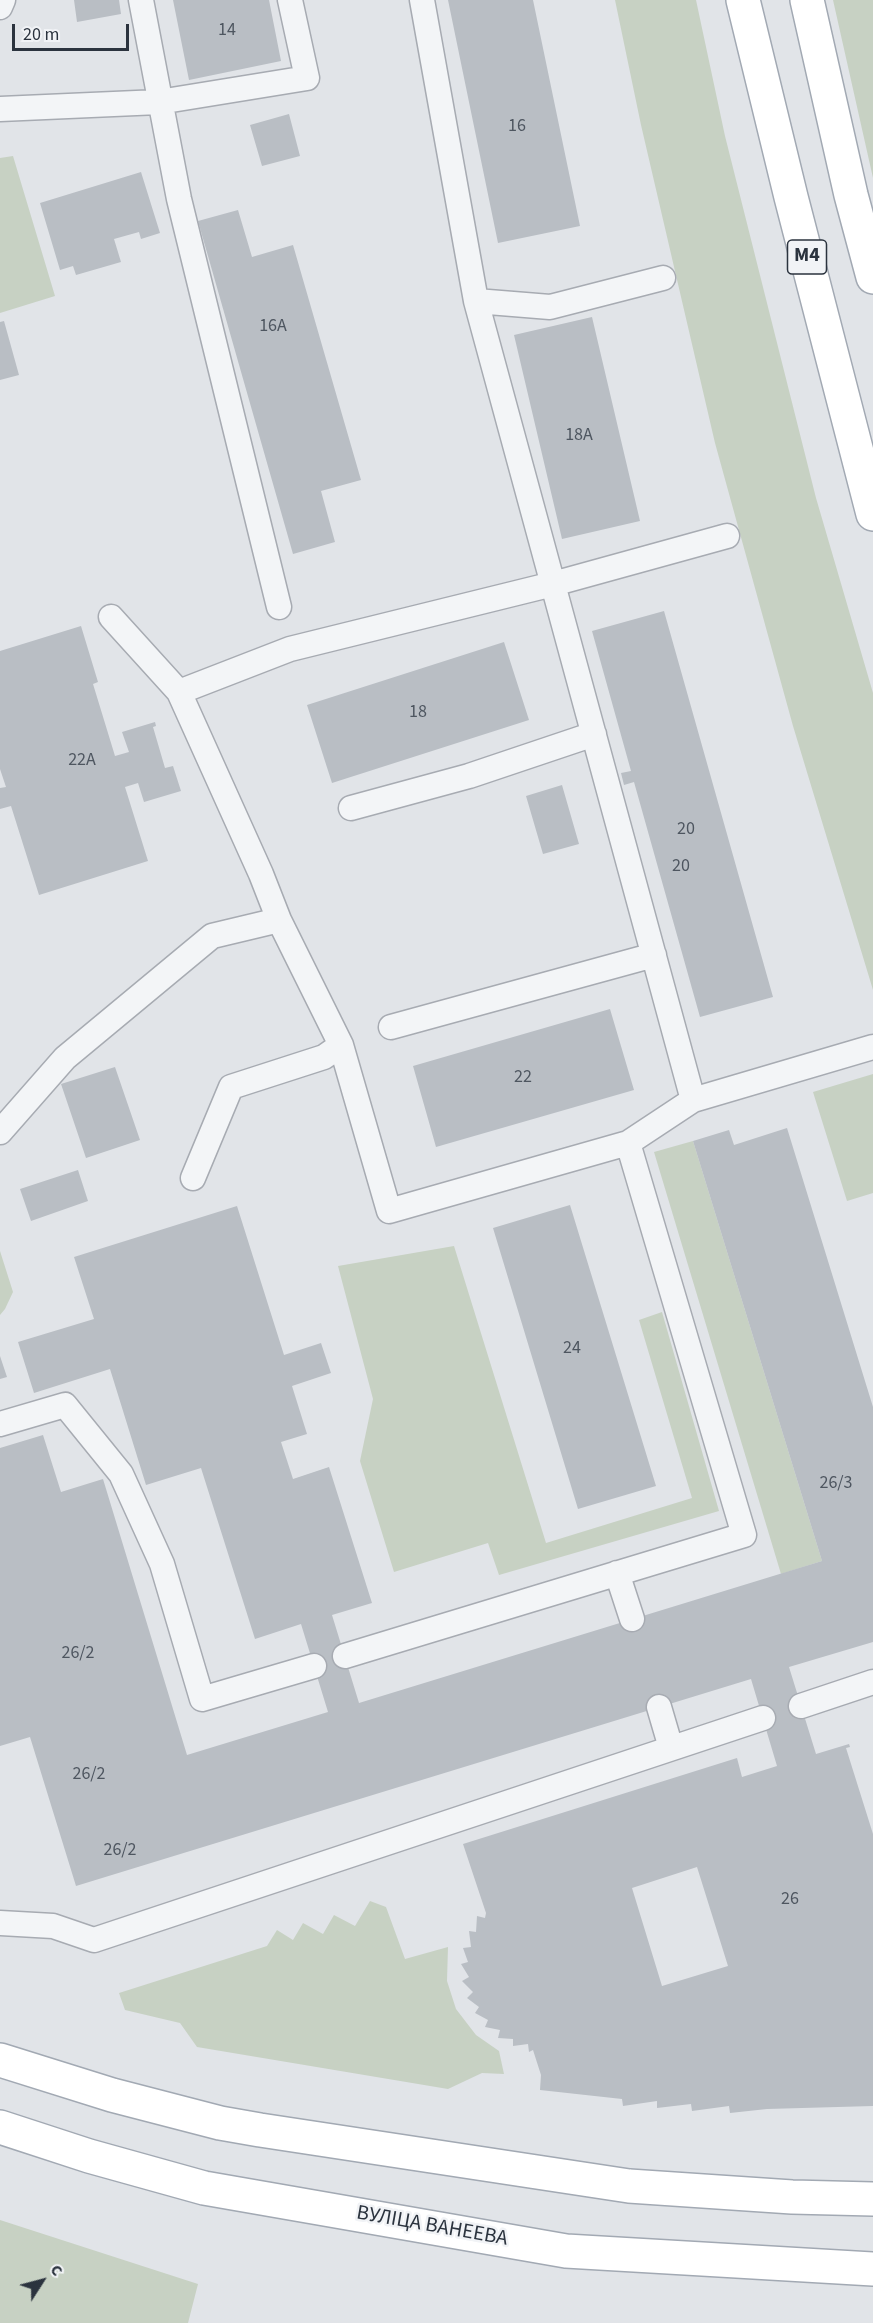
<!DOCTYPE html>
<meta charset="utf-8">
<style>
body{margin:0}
#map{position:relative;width:873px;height:2323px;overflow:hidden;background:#e1e4e8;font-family:"Source Sans 3",sans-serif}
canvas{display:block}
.north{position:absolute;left:12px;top:2251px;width:60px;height:60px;-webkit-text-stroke:4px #f1f3f6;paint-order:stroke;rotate:54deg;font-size:16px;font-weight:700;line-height:24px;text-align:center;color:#2b333e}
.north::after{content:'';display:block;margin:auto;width:21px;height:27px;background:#2b333e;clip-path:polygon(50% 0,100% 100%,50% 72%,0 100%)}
.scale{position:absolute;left:12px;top:24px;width:117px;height:27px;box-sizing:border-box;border:3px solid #2b333e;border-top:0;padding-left:8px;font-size:18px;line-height:21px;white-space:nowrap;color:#2b333e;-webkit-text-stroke:4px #f1f3f6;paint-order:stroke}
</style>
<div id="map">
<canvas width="873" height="2323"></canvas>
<div class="north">С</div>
<div class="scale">20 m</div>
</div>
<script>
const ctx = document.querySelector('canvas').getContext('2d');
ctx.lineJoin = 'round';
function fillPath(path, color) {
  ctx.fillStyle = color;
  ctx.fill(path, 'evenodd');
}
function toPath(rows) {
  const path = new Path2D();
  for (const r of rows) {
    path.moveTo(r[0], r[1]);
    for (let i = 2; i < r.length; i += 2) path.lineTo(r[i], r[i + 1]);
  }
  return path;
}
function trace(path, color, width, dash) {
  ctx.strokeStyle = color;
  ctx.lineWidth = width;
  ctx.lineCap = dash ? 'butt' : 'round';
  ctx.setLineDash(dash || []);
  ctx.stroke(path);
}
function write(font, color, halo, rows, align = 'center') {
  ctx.font = font + ' "Source Sans 3",sans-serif';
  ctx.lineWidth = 5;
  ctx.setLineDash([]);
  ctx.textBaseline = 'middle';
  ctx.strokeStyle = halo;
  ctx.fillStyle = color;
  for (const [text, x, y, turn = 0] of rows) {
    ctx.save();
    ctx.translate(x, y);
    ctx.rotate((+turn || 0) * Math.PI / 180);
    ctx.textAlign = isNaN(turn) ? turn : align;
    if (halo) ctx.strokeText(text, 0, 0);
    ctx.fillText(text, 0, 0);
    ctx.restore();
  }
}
const green = toPath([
 [615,0,696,0,725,136,816,498,873,693,873,990,793,726,715,443,641,125],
 [833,0,873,0,873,178],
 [13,156,55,296,0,313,0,158],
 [873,1074,873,1193,847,1201,813,1092],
 [693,1141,822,1561,781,1574,654,1152],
 [454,1246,546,1543,692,1498,639,1320,662,1312,719,1511,499,1575,488,1543,394,1572,360,1461,373,1399,338,1266],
 [0,1251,13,1292,5,1309,0,1315],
 [370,1901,386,1907,405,1959,448,1947,447,1981,456,2009,476,2035,499,2051,504,2074,482,2073,448,2089,197,2047,180,2023,125,2010,119,1993,267,1946,277,1930,293,1940,303,1923,323,1934,334,1915,355,1926],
 [0,2220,198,2284,188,2323,0,2323]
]);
const building = toPath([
 [74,0,119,0,121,14,77,22],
 [173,0,269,0,281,61,189,80],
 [448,0,533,0,580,226,498,243],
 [289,114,300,156,262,166,250,125],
 [141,172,160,233,141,239,139,232,114,239,121,262,76,275,73,266,60,270,40,203],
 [238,210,252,257,293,245,361,480,321,491,335,542,293,554,198,221],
 [592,317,640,521,562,539,514,335],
 [4,321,19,375,0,380,0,322],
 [664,611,773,997,700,1017,634,782,624,785,621,773,631,771,592,631],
 [81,626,98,682,93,684,115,756,129,752,122,732,155,722,156,726,153,727,165,768,173,766,181,791,144,802,138,783,125,787,148,861,39,895,11,806,0,809,0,788,6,787,0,769,0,651],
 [504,642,529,720,332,783,307,705],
 [562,785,579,844,543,854,526,796],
 [610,1009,634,1090,436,1147,413,1066],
 [115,1067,140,1140,86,1158,61,1084],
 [787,1128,873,1407,873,1642,789,1667,816,1754,849,1744,850,1747,846,1748,873,1834,873,2106,767,2109,730,2113,729,2106,692,2111,691,2104,657,2108,657,2101,623,2106,622,2099,540,2090,541,2075,533,2050,529,2052,528,2044,513,2046,513,2039,498,2038,500,2030,485,2027,488,2020,475,2013,479,2007,467,1998,473,1992,462,1981,469,1977,461,1964,468,1962,463,1948,471,1947,469,1931,476,1932,477,1916,485,1918,486,1913,463,1844,737,1758,742,1777,777,1766,751,1679,76,1886,30,1737,0,1746,0,1448,43,1435,61,1492,103,1479,187,1755,328,1712,301,1624,255,1639,201,1468,146,1485,110,1369,34,1393,18,1342,94,1319,74,1257,237,1206,284,1355,321,1343,331,1373,292,1386,307,1434,281,1442,293,1479,329,1467,372,1603,332,1615,359,1703,822,1561,693,1141,729,1130,734,1145],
 [697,1867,728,1966,662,1986,632,1888],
 [78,1170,88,1201,31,1221,20,1189],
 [570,1205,656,1486,578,1509,493,1228],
 [0,1356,7,1377,0,1379]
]);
const lane = toPath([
 [141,0,179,199,279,607],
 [422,0,476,301,693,1100],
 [0,7,3,0],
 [0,109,159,102,307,78,290,0],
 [476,301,550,307,663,278],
 [111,617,179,692,261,874,279,920,341,1045,389,1211,628,1143,693,1100,873,1047],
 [179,692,290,649,553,584,727,536],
 [351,808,469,776,594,734],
 [391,1027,654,955],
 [0,1132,65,1058,212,936,279,920],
 [193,1178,231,1087,324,1057,341,1045],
 [0,1424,65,1405,121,1474,162,1564,202,1699,314,1666],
 [617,1573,632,1619],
 [345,1656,744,1535,628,1143],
 [801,1706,873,1682],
 [659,1707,671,1748],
 [0,1923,53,1926,94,1940,763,1718]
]);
const primary = toPath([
 [743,0,791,197,873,514],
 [807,0,851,195,873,277],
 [0,2060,112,2095,220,2123,260,2130,629,2186,792,2197,873,2199],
 [0,2127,89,2156,204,2188,566,2251,873,2269]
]);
const numberNames = [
 ["14",227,31],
 ["16",517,127],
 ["16А",273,327],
 ["18А",579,436],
 ["18",418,713],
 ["22А",82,761],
 ["20",686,830],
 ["20",681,867],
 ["22",523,1078],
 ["24",572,1349],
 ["26/3",836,1484],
 ["26/2",78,1654],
 ["26/2",89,1775],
 ["26/2",120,1851],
 ["26",790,1900]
];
const shields = [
 [807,257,39]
];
const shieldNames = [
 ["М4",807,257]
];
const streetNames = [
 ["ВУЛІЦА ВАНЕЕВА",432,2227,10]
];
fillPath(green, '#c7d1c3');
fillPath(building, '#b9bec4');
trace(lane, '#a7abb2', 27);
trace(primary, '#a2a9b3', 36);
trace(lane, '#f3f5f7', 24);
trace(primary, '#fff', 33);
write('18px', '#4e5660', null, numberNames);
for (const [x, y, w] of shields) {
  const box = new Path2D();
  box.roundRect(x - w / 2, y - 17, w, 34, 4.5);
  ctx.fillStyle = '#f1f3f6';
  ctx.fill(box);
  trace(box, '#2b333e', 1.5);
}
write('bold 20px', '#2b333e', null, shieldNames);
write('21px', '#2b333e', '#f1f3f6', streetNames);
</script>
